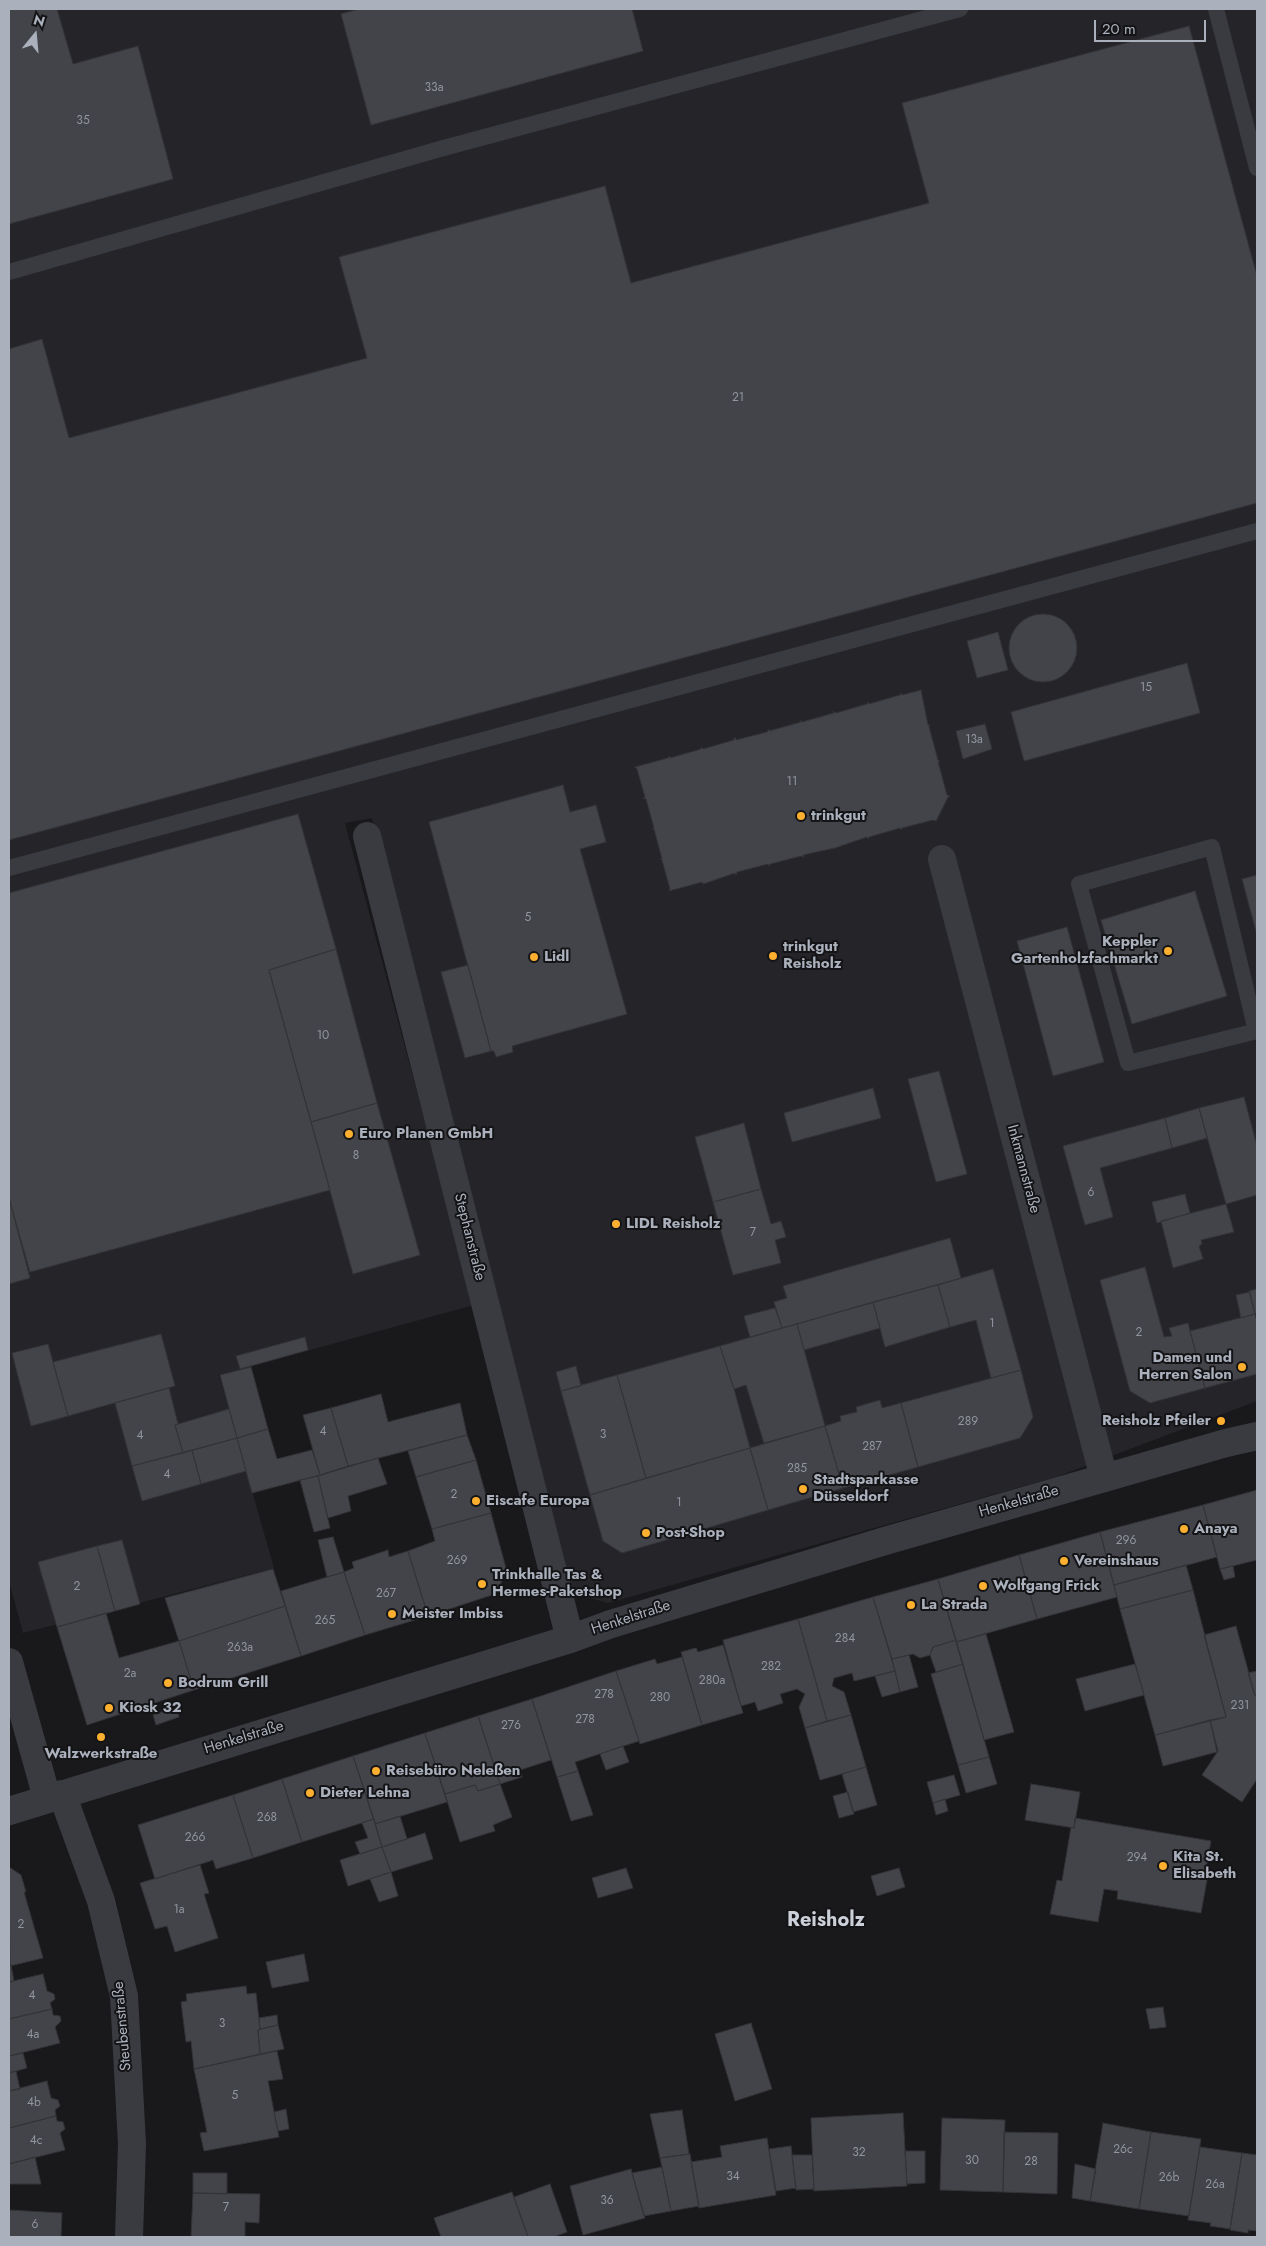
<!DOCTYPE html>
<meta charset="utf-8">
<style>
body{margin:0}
#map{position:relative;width:1266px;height:2246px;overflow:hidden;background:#19191c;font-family:Jost,sans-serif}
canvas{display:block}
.frame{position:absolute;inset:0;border:10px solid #abb1bc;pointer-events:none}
.north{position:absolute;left:10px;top:10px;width:50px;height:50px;-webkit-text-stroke:4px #141417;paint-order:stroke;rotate:17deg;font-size:14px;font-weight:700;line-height:20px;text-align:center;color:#abb1bc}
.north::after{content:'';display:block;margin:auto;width:18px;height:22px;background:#abb1bc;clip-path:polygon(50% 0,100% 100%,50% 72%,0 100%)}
.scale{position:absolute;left:1094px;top:20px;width:112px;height:22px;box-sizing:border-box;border:2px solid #abb1bc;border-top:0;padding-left:6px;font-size:15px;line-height:18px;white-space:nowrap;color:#abb1bc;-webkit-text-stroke:4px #141417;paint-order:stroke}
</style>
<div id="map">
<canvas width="1266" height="2246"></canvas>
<div class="frame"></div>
<div class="north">N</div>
<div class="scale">20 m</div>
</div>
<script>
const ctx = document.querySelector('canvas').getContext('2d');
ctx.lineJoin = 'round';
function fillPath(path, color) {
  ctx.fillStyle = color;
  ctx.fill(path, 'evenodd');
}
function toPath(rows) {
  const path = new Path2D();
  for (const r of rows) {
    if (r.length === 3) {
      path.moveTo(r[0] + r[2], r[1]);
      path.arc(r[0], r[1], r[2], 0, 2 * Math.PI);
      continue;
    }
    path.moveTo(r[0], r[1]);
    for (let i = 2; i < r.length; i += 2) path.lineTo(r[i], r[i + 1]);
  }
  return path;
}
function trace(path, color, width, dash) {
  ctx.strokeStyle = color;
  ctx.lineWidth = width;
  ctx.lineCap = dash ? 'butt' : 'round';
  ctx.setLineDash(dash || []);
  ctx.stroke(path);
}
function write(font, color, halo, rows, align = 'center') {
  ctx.font = font + ' Jost,sans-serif';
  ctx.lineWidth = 4;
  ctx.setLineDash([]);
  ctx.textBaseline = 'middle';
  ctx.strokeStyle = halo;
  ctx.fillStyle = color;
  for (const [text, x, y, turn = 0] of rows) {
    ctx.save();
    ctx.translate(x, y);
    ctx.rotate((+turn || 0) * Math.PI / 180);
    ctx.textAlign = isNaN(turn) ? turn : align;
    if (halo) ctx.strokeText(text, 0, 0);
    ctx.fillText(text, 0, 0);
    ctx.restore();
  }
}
const built = toPath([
 [9,9,1257,9,1257,1401,1056,1477,608,1603,572,1593,372,818,345,823,474,1305,219,1375,274,1568,23,1633,9,1581]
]);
const building = toPath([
 [9,9,57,9,73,64,138,46,173,179,9,224,9,9],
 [359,9,632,9,643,51,371,125,341,14,359,9],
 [1189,26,1257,276,1257,503,9,840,9,349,42,339,69,438,367,358,339,257,605,186,631,283,929,203,902,103,1189,26],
 [1043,648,34],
 [998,632,1008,670,977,678,967,641,998,632],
 [1187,663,1200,713,1024,761,1011,712,1187,663],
 [921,690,928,725,930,725,929,727,938,760,940,762,938,762,947,795,950,796,948,797,936,821,933,820,902,828,901,830,900,828,869,837,868,839,867,837,835,848,803,855,804,857,801,856,770,864,769,866,768,864,737,872,736,875,735,873,703,884,702,882,669,891,670,889,662,860,660,859,662,859,654,829,652,829,654,828,646,799,643,798,645,797,637,769,635,767,668,758,670,756,670,758,701,749,701,747,703,749,734,740,734,738,736,738,736,740,767,732,769,729,769,731,801,722,800,720,802,722,834,713,833,711,836,713,867,704,868,702,869,704,900,695,901,693,902,695,921,690],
 [985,724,992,749,963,759,956,731,985,724],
 [563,785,570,812,596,805,606,842,580,849,627,1014,512,1046,513,1052,496,1057,494,1051,491,1051,429,822,563,785],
 [298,814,336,949,269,970,330,1190,30,1272,9,1198,9,893,298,814],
 [1257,875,1257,935,1242,879,1257,875],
 [1195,891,1227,996,1132,1024,1101,920,1195,891],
 [1067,927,1104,1062,1053,1076,1017,941,1067,927],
 [336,949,377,1103,311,1122,269,970,336,949],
 [468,965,491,1051,465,1058,441,972,468,965],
 [939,1071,967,1174,936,1182,908,1079,939,1071],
 [873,1088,881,1118,792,1142,784,1113,873,1088],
 [1244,1097,1257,1146,1257,1195,1226,1204,1199,1108,1244,1097],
 [377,1103,420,1255,353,1274,311,1122,377,1103],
 [1199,1108,1207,1138,1172,1148,1165,1118,1199,1108],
 [1165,1118,1172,1148,1100,1168,1113,1217,1085,1225,1063,1146,1165,1118],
 [744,1123,761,1189,713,1202,695,1137,744,1123],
 [761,1189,771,1224,781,1221,786,1237,775,1240,781,1263,733,1275,713,1202,761,1189],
 [1185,1194,1190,1213,1157,1223,1152,1202,1185,1194],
 [9,1198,30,1278,9,1284,9,1198],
 [1226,1204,1234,1232,1201,1240,1202,1244,1199,1246,1203,1259,1173,1268,1161,1221,1226,1204],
 [950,1238,961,1278,782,1328,774,1302,787,1298,783,1286,950,1238],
 [1145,1267,1164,1337,1172,1336,1169,1328,1188,1323,1205,1388,1150,1403,1130,1391,1100,1280,1145,1267],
 [993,1269,1021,1370,991,1378,976,1320,950,1327,938,1285,993,1269],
 [938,1285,950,1327,885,1347,873,1302,938,1285],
 [1257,1289,1257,1313,1255,1314,1249,1291,1257,1289],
 [1250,1292,1255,1314,1241,1318,1236,1295,1250,1292],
 [873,1302,880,1328,804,1350,797,1324,873,1302],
 [775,1308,782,1328,750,1337,744,1316,775,1308],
 [1255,1314,1257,1321,1257,1374,1205,1388,1190,1331,1255,1314],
 [797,1324,825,1426,764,1443,746,1385,734,1389,720,1346,797,1324],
 [161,1334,175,1386,68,1416,53,1362,161,1334],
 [305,1337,308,1350,240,1369,236,1356,305,1337],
 [48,1344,68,1416,31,1426,12,1353,48,1344],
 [720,1346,734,1389,750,1448,646,1478,617,1375,720,1346],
 [576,1366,581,1386,561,1391,556,1372,576,1366],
 [251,1367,268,1429,237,1438,220,1375,251,1367],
 [1021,1370,1033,1417,1020,1438,918,1467,901,1403,1021,1370],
 [617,1375,646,1478,590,1495,561,1391,617,1375],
 [169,1388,178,1424,175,1425,183,1453,132,1466,115,1403,169,1388],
 [381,1394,388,1422,460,1403,467,1435,348,1466,331,1408,381,1394],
 [880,1400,882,1408,901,1403,918,1467,843,1488,825,1426,841,1421,840,1416,857,1412,856,1407,880,1400],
 [331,1408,348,1466,320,1475,303,1415,331,1408],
 [229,1409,237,1438,183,1453,175,1425,229,1409],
 [825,1426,843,1488,768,1510,750,1448,825,1426],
 [268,1429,277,1459,312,1450,320,1475,252,1493,237,1438,268,1429],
 [467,1435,476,1460,416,1477,408,1451,467,1435],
 [237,1438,246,1471,201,1484,192,1450,237,1438],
 [750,1448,768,1510,622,1553,603,1541,590,1495,750,1448],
 [192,1450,201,1484,142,1501,132,1466,192,1450],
 [378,1458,387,1484,348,1496,351,1511,328,1518,318,1476,378,1458],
 [476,1460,491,1513,432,1529,416,1477,476,1460],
 [318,1476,330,1528,314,1532,300,1480,318,1476],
 [1257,1490,1257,1560,1220,1569,1203,1505,1257,1490],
 [1203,1505,1217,1557,1114,1585,1100,1532,1203,1505],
 [491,1513,507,1572,495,1594,428,1616,408,1551,435,1541,432,1529,491,1513],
 [1100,1532,1117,1597,1037,1619,1019,1555,1100,1532],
 [333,1537,344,1572,327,1577,318,1540,333,1537],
 [122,1540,140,1604,115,1611,97,1546,122,1540],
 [97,1546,115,1611,57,1627,38,1562,97,1546],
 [388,1550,389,1557,408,1551,428,1616,365,1635,344,1572,354,1568,352,1562,388,1550],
 [1019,1555,1037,1619,956,1642,938,1579,1019,1555],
 [1186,1565,1193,1590,1120,1609,1114,1585,1186,1565],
 [1233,1566,1235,1577,1224,1580,1220,1569,1233,1566],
 [273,1569,285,1606,179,1641,165,1598,273,1569],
 [344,1572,365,1635,301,1656,281,1591,344,1572],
 [938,1579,956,1640,933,1647,930,1655,920,1658,913,1654,892,1659,873,1597,938,1579],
 [1193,1590,1226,1717,1155,1735,1120,1609,1193,1590],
 [873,1597,895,1671,854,1681,852,1673,834,1678,832,1686,844,1692,851,1715,827,1721,798,1619,873,1597],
 [285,1606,301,1656,194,1690,179,1641,285,1606],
 [106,1613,119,1658,179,1641,194,1690,87,1725,57,1627,106,1613],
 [798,1619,827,1721,805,1728,799,1707,805,1694,797,1689,780,1694,783,1703,758,1711,755,1702,741,1706,723,1640,798,1619],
 [1236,1626,1255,1696,1257,1695,1257,1779,1242,1802,1202,1775,1218,1751,1210,1720,1226,1717,1204,1635,1236,1626],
 [986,1634,1014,1732,984,1740,956,1642,986,1634],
 [956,1640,963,1664,936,1672,930,1655,933,1647,956,1640],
 [723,1645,743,1713,702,1725,681,1652,696,1648,698,1652,723,1645],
 [909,1655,918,1687,900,1692,892,1659,909,1655],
 [682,1657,702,1725,640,1744,616,1671,655,1659,657,1664,682,1657],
 [963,1664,989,1757,958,1765,931,1674,963,1664],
 [1135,1664,1144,1695,1085,1711,1076,1679,1135,1664],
 [616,1671,639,1741,575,1762,578,1771,557,1777,532,1699,616,1671],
 [895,1671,900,1692,882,1697,875,1676,895,1671],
 [1257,1671,1257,1695,1255,1696,1248,1673,1257,1671],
 [532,1699,551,1760,520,1770,522,1777,500,1784,478,1716,532,1699],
 [176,1707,179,1717,156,1725,153,1715,176,1707],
 [851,1715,866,1767,820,1780,805,1728,851,1715],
 [478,1716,500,1784,478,1791,475,1785,445,1794,425,1733,478,1716],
 [1210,1720,1217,1752,1163,1766,1155,1735,1210,1720],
 [425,1733,447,1802,375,1824,353,1756,425,1733],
 [623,1746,629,1762,606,1770,600,1754,623,1746],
 [353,1756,374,1819,302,1842,282,1779,353,1756],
 [989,1757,997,1784,966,1793,958,1765,989,1757],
 [866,1767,877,1805,853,1812,842,1774,866,1767],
 [578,1771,593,1815,571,1821,557,1777,578,1771],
 [954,1775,960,1795,933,1803,927,1782,954,1775],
 [282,1779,302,1842,253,1858,233,1795,282,1779],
 [500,1784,512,1817,493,1825,495,1831,460,1842,445,1794,475,1785,478,1791,500,1784],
 [1031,1784,1080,1792,1074,1828,1025,1820,1031,1784],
 [848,1792,854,1814,839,1818,833,1796,848,1792],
 [233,1795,253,1858,216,1869,213,1860,155,1879,138,1825,233,1795],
 [945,1799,948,1811,936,1815,933,1803,945,1799],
 [400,1816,407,1839,382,1847,375,1824,400,1816],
 [1075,1818,1211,1841,1205,1874,1208,1874,1201,1913,1117,1899,1118,1891,1104,1889,1098,1922,1050,1914,1057,1880,1062,1881,1071,1827,1074,1828,1075,1818],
 [374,1819,382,1847,360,1854,355,1842,368,1838,362,1823,374,1819],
 [425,1833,433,1859,391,1872,382,1847,425,1833],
 [382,1847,391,1872,348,1886,340,1860,382,1847],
 [200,1865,209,1893,204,1894,218,1938,175,1952,167,1926,155,1929,140,1883,200,1865],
 [9,1867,21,1875,26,1892,24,1892,43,1958,10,1966,9,1867],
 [626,1868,633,1888,598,1898,592,1878,626,1868],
 [899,1868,905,1887,877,1896,871,1876,899,1868],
 [391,1872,398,1896,379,1902,370,1879,391,1872],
 [304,1954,309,1981,272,1988,266,1962,304,1954],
 [11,1965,14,1981,9,1982,9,1966,11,1965],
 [43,1974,47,1991,54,1994,55,1999,50,2003,52,2009,9,2019,9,1982,43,1974],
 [246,1986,247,1994,256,1993,260,2029,258,2030,260,2054,194,2069,191,2041,186,2042,181,2002,187,2001,186,1994,246,1986],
 [1163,2007,1166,2027,1150,2029,1146,2009,1163,2007],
 [52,2009,53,2015,60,2016,61,2021,55,2027,60,2043,9,2056,9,2019,52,2009],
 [277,2015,278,2025,260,2029,259,2018,277,2015],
 [751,2023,772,2089,735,2101,715,2034,751,2023],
 [278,2025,284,2049,260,2054,258,2030,278,2025],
 [277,2051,283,2079,268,2081,279,2137,204,2151,200,2133,207,2132,194,2069,277,2051],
 [23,2053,27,2068,9,2073,9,2056,23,2053],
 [16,2071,20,2089,9,2091,9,2073,16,2071],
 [47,2081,51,2098,58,2100,60,2106,55,2110,56,2116,9,2128,9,2091,47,2081],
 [286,2109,289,2129,278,2131,274,2112,286,2109],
 [682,2110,689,2154,660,2158,650,2114,682,2110],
 [903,2113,907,2186,814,2191,811,2118,903,2113],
 [56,2116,57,2121,63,2122,65,2129,60,2133,65,2150,9,2164,9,2128,56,2116],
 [942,2118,1005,2120,1003,2192,940,2190,942,2118],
 [1103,2123,1151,2132,1139,2209,1090,2201,1103,2123],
 [1004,2132,1058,2133,1057,2194,1003,2192,1004,2132],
 [1151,2132,1201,2139,1189,2216,1139,2209,1151,2132],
 [767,2138,776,2195,699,2208,691,2162,722,2157,720,2146,767,2138],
 [791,2146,796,2188,776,2191,769,2149,791,2146],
 [1200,2147,1242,2153,1230,2229,1210,2226,1211,2223,1188,2220,1200,2147],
 [905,2151,925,2151,925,2183,907,2184,905,2151],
 [1242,2153,1257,2155,1257,2231,1248,2230,1248,2233,1230,2230,1242,2153],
 [690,2154,699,2206,671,2211,660,2158,690,2154],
 [792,2155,812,2155,814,2189,796,2190,792,2155],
 [35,2157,41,2184,9,2184,9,2164,35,2157],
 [1075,2164,1096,2169,1090,2201,1072,2198,1075,2164],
 [662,2167,671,2211,644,2216,632,2173,662,2167],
 [631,2169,645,2218,583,2235,570,2186,631,2169],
 [193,2173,227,2173,227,2194,193,2193,193,2173],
 [550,2184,567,2232,553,2237,528,2237,514,2197,550,2184],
 [512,2192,528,2237,441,2237,434,2218,512,2192],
 [193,2193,260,2194,259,2223,245,2222,245,2237,191,2237,193,2193],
 [9,2210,62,2213,61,2237,9,2237,9,2210]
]);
const service = toPath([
 [1216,9,1257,168],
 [9,272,440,149,960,9],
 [9,868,1257,531],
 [1256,1031,1212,847,1079,884,1128,1063,1257,1031]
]);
const minor = toPath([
 [367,836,570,1639],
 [942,859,1104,1478],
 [9,1662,47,1798],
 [62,1794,101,1901,124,1996,132,2144,129,2237]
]);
const tertiary = toPath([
 [9,1811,570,1639,611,1624,885,1541,1226,1443,1257,1436]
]);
const markers = [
 [801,816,5,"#fdb030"],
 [1168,951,5,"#fdb030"],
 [773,956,5,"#fdb030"],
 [534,957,5,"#fdb030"],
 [349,1134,5,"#fdb030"],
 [616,1224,5,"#fdb030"],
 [1242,1367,5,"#fdb030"],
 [1221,1421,5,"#fdb030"],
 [803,1489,5,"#fdb030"],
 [476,1501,5,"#fdb030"],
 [1184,1529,5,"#fdb030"],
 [646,1533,5,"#fdb030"],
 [1064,1561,5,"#fdb030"],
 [482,1584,5,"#fdb030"],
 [983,1586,5,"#fdb030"],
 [911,1605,5,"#fdb030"],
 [392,1614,5,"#fdb030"],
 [168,1683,5,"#fdb030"],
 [109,1708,5,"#fdb030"],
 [101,1737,5,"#fdb030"],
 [376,1771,5,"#fdb030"],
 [310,1793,5,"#fdb030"],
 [1163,1866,5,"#fdb030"]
];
const numberNames = [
 ["33a",434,88],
 ["35",83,121],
 ["21",738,398],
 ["15",1146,688],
 ["13a",974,740],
 ["11",792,782],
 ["5",528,918],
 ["10",323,1036],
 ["8",356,1156],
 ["6",1091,1193],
 ["7",753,1233],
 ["1",992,1324],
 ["2",1139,1333],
 ["289",968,1422],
 ["4",323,1432],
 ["3",603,1435],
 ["4",140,1436],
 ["287",872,1447],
 ["285",797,1469],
 ["4",167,1475],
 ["2",454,1495],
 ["1",679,1503],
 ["296",1126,1541],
 ["269",457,1561],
 ["2",77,1587],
 ["267",386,1594],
 ["265",325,1621],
 ["284",845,1639],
 ["263a",240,1648],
 ["282",771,1667],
 ["2a",130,1674],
 ["280a",712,1681],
 ["278",604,1695],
 ["280",660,1698],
 ["231",1240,1706],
 ["278",585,1720],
 ["276",511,1726],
 ["268",267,1818],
 ["266",195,1838],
 ["294",1137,1858],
 ["1a",179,1910],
 ["2",21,1925],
 ["4",32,1996],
 ["3",222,2024],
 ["4a",33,2035],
 ["5",235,2096],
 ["4b",34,2103],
 ["4c",36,2141],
 ["26c",1123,2150],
 ["32",859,2153],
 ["30",972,2161],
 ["28",1031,2162],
 ["34",733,2177],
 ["26b",1169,2178],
 ["26a",1215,2185],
 ["36",607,2201],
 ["7",226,2208],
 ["6",35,2225]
];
const poiNames = [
 ["trinkgut",811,816],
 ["Keppler",1158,942,"right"],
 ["Gartenholzfachmarkt",1158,959,"right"],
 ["trinkgut",783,947],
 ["Reisholz",783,964],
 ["Lidl",544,957],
 ["Euro Planen GmbH",359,1134],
 ["LIDL Reisholz",626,1224],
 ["Damen und",1232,1358,"right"],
 ["Herren Salon",1232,1375,"right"],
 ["Reisholz Pfeiler",1211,1421,"right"],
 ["Stadtsparkasse",813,1480],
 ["Düsseldorf",813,1497],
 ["Eiscafe Europa",486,1501],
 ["Anaya",1194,1529],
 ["Post-Shop",656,1533],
 ["Vereinshaus",1074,1561],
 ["Trinkhalle Tas &",492,1575],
 ["Hermes-Paketshop",492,1592],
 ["Wolfgang Frick",993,1586],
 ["La Strada",921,1605],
 ["Meister Imbiss",402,1614],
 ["Bodrum Grill",178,1683],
 ["Kiosk 32",119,1708],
 ["Walzwerkstraße",101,1754,"center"],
 ["Reisebüro Neleßen",386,1771],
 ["Dieter Lehna",320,1793],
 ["Kita St.",1173,1857],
 ["Elisabeth",1173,1874]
];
const streetNames = [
 ["Inkmannstraße",1023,1169,75],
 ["Stephanstraße",469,1237,76],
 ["Henkelstraße",1019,1502,-16],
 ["Henkelstraße",631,1618,-18],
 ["Henkelstraße",244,1738,-17],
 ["Steubenstraße",123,2026,-95]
];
const districtNames = [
 ["Reisholz",826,1921]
];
fillPath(built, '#252529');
fillPath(building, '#434449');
trace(building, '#333338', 1);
trace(service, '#3a3b41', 16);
trace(minor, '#3a3b41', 28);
trace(tertiary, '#3a3b41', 28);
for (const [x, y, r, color] of markers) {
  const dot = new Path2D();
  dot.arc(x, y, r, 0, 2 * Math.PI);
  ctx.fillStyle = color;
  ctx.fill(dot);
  trace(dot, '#141417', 2);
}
write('12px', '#91969f', null, numberNames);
write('bold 15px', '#abb1bc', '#141417', poiNames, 'left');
write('15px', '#abb1bc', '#141417', streetNames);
write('bold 20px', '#ccd0d8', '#141417', districtNames);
</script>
